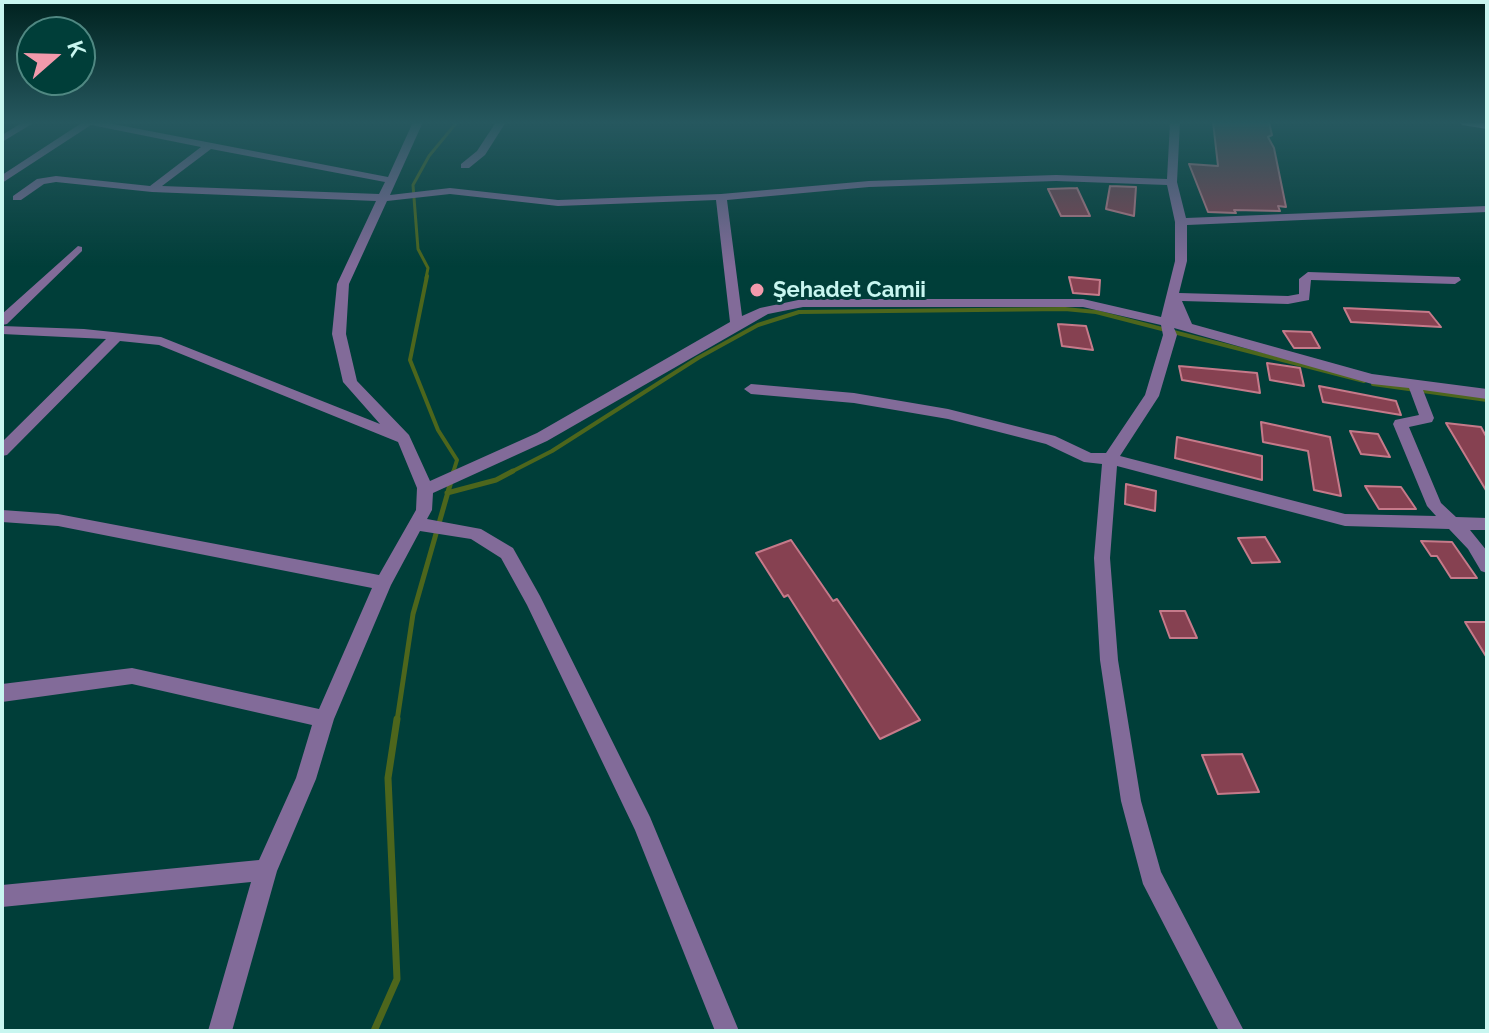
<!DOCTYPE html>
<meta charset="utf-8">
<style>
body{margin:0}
#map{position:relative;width:1489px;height:1033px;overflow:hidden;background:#003e39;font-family:Raleway,sans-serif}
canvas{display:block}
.frame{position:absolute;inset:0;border:4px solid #c8f6f0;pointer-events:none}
.north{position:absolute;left:16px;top:16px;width:80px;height:80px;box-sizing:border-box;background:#003e39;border:2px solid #508882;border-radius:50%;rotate:70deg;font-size:22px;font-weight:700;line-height:32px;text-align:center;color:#c8f6f0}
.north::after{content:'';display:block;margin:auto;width:28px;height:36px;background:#f29aac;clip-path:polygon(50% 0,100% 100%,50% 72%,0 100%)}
</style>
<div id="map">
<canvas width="1489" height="1033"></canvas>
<div class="frame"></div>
<div class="north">K</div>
</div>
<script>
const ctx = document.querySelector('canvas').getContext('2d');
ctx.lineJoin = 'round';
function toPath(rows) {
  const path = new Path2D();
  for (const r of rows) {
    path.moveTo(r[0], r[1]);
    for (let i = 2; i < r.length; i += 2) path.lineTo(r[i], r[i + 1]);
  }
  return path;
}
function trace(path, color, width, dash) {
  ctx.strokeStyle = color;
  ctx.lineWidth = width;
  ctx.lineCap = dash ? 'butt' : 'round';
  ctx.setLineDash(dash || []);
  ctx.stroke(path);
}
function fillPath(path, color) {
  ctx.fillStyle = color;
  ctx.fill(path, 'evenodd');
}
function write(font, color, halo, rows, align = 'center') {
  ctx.font = font + ' Raleway,sans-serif';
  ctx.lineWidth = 6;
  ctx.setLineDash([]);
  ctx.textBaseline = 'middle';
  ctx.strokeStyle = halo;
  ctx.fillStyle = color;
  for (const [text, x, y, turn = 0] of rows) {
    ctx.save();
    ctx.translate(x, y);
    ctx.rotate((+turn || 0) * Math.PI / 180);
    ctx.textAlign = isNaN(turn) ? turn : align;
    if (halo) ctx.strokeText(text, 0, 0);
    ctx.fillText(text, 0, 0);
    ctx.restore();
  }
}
const streamFar3 = toPath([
 [426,278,428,268,418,249,413,185,429,156,457,122]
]);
const streamFar2 = toPath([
 [427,276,410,360,438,430,457,460,453,473],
 [1373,384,1487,400],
 [509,473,552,451,698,358,758,325,799,312,1065,309,1096,312,1364,381]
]);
const streamFar1 = toPath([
 [447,493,496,480,513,471],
 [397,721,413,614,454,471]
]);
const stream = toPath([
 [374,1031,397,979,388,778,397,719]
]);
const building = toPath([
 [1213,122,1269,122,1272,135,1268,137,1274,148,1286,207,1278,206,1280,211,1234,210,1236,213,1208,212,1189,164,1218,166,1213,122],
 [1110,186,1136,187,1134,216,1106,209,1110,186],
 [1077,188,1090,216,1061,216,1048,189,1077,188],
 [1069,277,1100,280,1099,295,1073,293,1069,277],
 [1344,308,1429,312,1441,327,1351,322,1344,308],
 [1058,324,1086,326,1093,350,1062,346,1058,324],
 [1283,331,1311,332,1320,348,1294,348,1283,331],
 [1267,363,1300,368,1304,386,1270,380,1267,363],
 [1179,366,1257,373,1260,393,1182,380,1179,366],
 [1319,386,1396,401,1401,415,1323,402,1319,386],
 [1261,422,1330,437,1341,496,1314,490,1308,451,1263,442,1261,422],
 [1446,423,1481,427,1487,438,1487,492,1446,423],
 [1350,431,1378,434,1390,457,1361,454,1350,431],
 [1177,437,1262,456,1262,480,1175,458,1177,437],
 [1126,484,1156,491,1155,511,1125,504,1126,484],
 [1365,486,1401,487,1416,509,1379,509,1365,486],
 [1265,537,1280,562,1252,563,1238,538,1265,537],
 [791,540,833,601,837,599,920,720,880,739,788,595,784,597,756,553,791,540],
 [1421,541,1452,542,1477,578,1451,578,1437,556,1431,556,1421,541],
 [1160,611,1185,611,1197,638,1170,638,1160,611],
 [1465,622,1487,622,1487,658,1465,622],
 [1242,754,1259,792,1218,794,1202,755,1242,754]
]);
const minor = toPath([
 [23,122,35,122,2,142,2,135,23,122],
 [83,122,103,122,388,177,413,122,423,122,390,195,450,188,558,200,721,194,869,181,1056,175,1167,179,1170,122,1180,122,1177,182,1186,218,1487,206,1487,212,1187,225,1187,261,1179,293,1288,296,1299,294,1299,279,1308,272,1459,277,1461,280,1455,284,1311,280,1309,300,1288,304,1182,301,1192,324,1372,374,1487,389,1487,399,1423,390,1434,418,1432,422,1409,427,1441,503,1456,517,1487,518,1487,530,1470,530,1487,551,1487,573,1481,571,1468,549,1449,529,1345,526,1117,466,1110,558,1118,660,1141,801,1161,872,1244,1031,1219,1031,1143,884,1121,801,1100,660,1094,558,1102,464,1084,462,1046,444,948,419,854,403,751,394,744,389,751,384,854,393,948,409,1055,436,1091,453,1106,453,1145,395,1163,335,1161,325,1083,307,803,307,768,314,547,441,433,493,432,510,427,519,481,529,513,548,540,596,650,817,739,1031,715,1031,635,830,527,605,501,558,471,539,420,531,391,585,334,719,316,779,277,871,232,1031,208,1031,251,882,2,907,2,885,259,860,296,778,312,725,132,684,2,702,2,684,132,668,319,709,372,588,58,526,2,522,2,510,58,514,379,575,416,510,417,488,398,442,159,345,120,341,7,455,2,456,2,442,106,339,2,334,2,326,84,329,161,337,380,424,343,382,332,334,337,284,376,201,152,192,56,182,44,184,21,200,13,200,13,196,37,179,56,176,150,186,201,147,91,125,2,183,2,175,83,122],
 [211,149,385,182,379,194,162,186,211,149],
 [1056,181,1167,185,1175,222,1175,261,1161,317,1083,299,803,299,760,308,742,316,727,200,869,187,1056,181],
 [450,194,558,206,716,200,730,322,537,433,430,481,409,435,357,381,346,334,349,284,387,201,450,194],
 [1174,328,1372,384,1409,388,1419,415,1395,420,1393,424,1427,506,1436,516,1345,514,1120,456,1159,396,1177,335,1174,328],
 [496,122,506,122,485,155,469,168,461,168,461,164,477,151,496,122],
 [78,246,82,247,82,251,7,324,2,325,2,314,78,246]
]);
const highway = toPath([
 [1460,122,1487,122,1487,129,1462,125,1460,122]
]);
const markers = [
 [757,290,8,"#f29aac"]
];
const farPoinames = [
 ["Şehadet Camii",773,290]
];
trace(streamFar3, '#4d661c', 3);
trace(streamFar2, '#4d661c', 4);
trace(streamFar1, '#4d661c', 5);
trace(stream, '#4d661c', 7);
fillPath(building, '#864151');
trace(building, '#c57a8a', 2);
fillPath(minor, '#826b99');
fillPath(highway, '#dcc7f4');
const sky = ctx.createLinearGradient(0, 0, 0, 267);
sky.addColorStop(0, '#00221f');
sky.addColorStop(0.46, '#26585f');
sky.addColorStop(1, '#26585f00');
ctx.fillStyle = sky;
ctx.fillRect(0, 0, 1489, 267);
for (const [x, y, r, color] of markers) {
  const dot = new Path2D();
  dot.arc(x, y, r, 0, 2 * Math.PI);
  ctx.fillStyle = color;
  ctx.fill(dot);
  trace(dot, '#003e39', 3);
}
write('bold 22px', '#c8f6f0', '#003e39', farPoinames, 'left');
</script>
